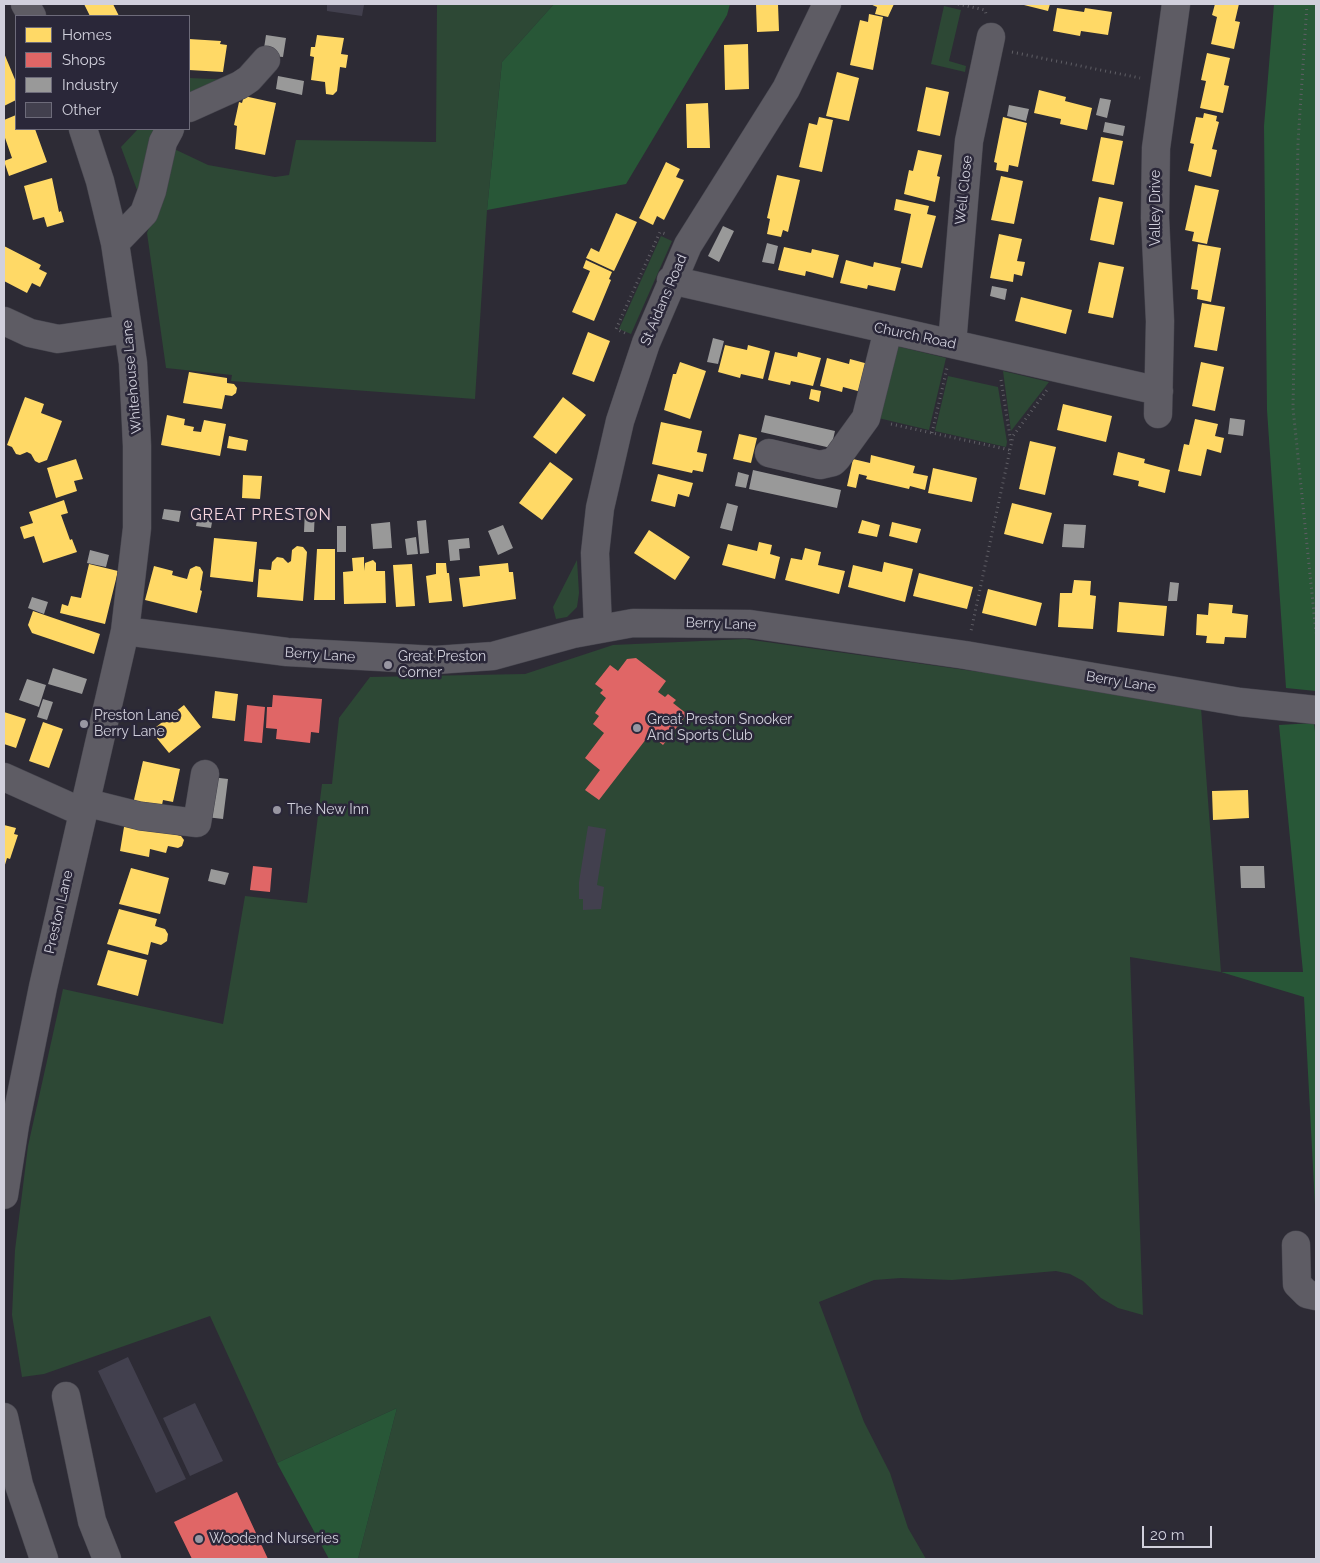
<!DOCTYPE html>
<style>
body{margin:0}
#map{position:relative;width:1320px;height:1563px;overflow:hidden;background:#2d2b35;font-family:Raleway,sans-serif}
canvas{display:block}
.frame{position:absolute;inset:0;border:5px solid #d1d0dc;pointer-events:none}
.legend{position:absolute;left:15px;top:15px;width:175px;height:115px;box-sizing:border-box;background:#2a2739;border:1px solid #6d6b7a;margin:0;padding:6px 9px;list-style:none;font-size:15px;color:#d1d0dc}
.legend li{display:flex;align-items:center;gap:10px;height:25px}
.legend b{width:25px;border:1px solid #6d6b7a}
.scale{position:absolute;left:1142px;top:1526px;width:70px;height:22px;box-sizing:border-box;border:2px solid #d1d0dc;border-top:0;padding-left:6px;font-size:15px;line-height:18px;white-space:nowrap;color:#d1d0dc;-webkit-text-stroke:4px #2a2739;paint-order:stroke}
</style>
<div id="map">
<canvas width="1320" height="1563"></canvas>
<div class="frame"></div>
<ul class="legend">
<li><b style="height:14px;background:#ffd966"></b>Homes</li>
<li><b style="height:14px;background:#e06666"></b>Shops</li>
<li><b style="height:14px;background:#999"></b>Industry</li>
<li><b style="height:14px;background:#42404e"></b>Other</li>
</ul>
<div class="scale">20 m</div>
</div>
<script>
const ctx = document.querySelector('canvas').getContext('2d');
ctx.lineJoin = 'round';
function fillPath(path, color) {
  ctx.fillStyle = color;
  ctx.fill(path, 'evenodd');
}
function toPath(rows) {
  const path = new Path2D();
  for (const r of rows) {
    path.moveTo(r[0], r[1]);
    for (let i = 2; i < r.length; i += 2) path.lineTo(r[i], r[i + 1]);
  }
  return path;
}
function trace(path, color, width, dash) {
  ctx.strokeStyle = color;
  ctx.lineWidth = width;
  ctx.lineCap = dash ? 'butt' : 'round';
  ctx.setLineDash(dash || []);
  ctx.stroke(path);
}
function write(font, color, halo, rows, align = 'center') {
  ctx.font = font + ' Raleway,sans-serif';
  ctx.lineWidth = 5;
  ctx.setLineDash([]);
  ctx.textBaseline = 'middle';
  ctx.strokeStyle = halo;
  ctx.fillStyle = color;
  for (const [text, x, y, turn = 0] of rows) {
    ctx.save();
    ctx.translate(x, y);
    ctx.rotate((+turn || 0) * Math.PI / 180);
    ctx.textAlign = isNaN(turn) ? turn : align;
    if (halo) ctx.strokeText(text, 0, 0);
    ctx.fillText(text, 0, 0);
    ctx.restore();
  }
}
const green = toPath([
 [437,4,554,4,502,62,487,210,475,399,231,381,232,375,166,368,147,233,154,215,170,147,208,165,275,177,289,175,296,140,436,142],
 [944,6,961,10,949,61,966,66,965,72,931,64],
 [189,78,234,80,189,101],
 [138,129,158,129,140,198,121,147],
 [661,236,672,241,631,334,619,329],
 [896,346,946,358,929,430,874,417],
 [1003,371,1049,382,1011,431],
 [948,376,998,387,1007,442,1006,447,935,431],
 [577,560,579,593,577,607,567,617,556,619,553,607],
 [745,639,987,673,1201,708,1221,972,1130,957,1143,1315,1118,1308,1101,1298,1083,1281,1070,1274,1056,1271,952,1280,901,1278,874,1280,819,1302,864,1422,890,1473,908,1528,926,1559,358,1559,397,1408,277,1463,210,1316,44,1374,22,1377,12,1315,15,1250,28,1146,63,989,223,1024,245,896,307,903,322,784,332,784,339,718,370,677,525,674,613,645]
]);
const forest = toPath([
 [554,4,730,4,727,15,626,184,487,210,502,62],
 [1274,4,1316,4,1316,691,1286,688,1267,410,1264,126],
 [1314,723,1316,740,1316,1224,1304,997,1221,972,1303,972,1279,725],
 [397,1408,358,1559,329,1559,277,1463]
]);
const homes = toPath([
 [84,4,113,4,119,16,90,16],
 [756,4,778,4,779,31,757,32],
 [870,4,894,4,888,17,875,14,877,7],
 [1020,4,1050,4,1048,11],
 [1215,4,1239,4,1235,21,1240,22,1234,49,1211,44,1217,17,1212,15],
 [1057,8,1084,12,1085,8,1112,12,1108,35,1081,31,1080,36,1053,31],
 [869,14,883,17,873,70,850,65,860,20,868,22],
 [317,35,344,38,341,54,348,55,346,68,340,67,337,91,333,95,326,94,325,82,311,80,314,57,310,56,311,47,315,47],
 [189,39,221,41,220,44,227,45,223,72,189,70],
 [748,44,749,89,725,90,724,45],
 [4,53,16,82,16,100,4,106],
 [1207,53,1230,58,1224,85,1229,86,1223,113,1200,108,1206,81,1201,80],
 [837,72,859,78,849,121,826,116],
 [926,87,949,92,940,136,917,131],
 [1039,90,1066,97,1065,101,1092,108,1087,130,1060,124,1061,119,1034,113],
 [244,96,276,103,265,155,235,149,237,126,234,125,239,102,242,103],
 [708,103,710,148,687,148,686,104],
 [1204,113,1217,116,1216,121,1219,122,1212,149,1217,150,1211,177,1188,171,1194,144,1190,143,1196,117,1203,118],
 [16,115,16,129,35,129,47,162,9,176,4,161,12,158,4,135,4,120],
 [819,117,833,120,822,172,799,167,809,123,817,125],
 [1003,117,1027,123,1018,167,1009,165,1008,172,996,170,997,163,994,162],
 [1101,137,1123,141,1114,185,1092,181],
 [918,150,942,155,937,176,940,177,935,202,904,194,909,170,913,171],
 [666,162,680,169,676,177,684,180,664,220,657,216,653,225,639,218],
 [777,175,800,180,788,232,783,230,781,237,767,234,770,219,767,218],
 [1001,176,1023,181,1014,224,991,220],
 [52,178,59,212,61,211,64,222,47,227,44,217,33,220,24,186],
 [1195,185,1219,190,1207,244,1192,241,1194,232,1185,230],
 [1099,197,1123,202,1114,245,1090,240],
 [896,199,929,206,927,214,936,216,922,268,901,263,911,214,894,210],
 [616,213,637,222,614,271,586,258,591,248,599,252],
 [999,234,1022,239,1017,261,1025,262,1022,276,1014,274,1013,282,990,278],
 [1198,244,1221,248,1211,302,1197,299,1198,290,1191,289],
 [4,246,41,265,39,269,47,273,40,287,32,283,27,293,4,281],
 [784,247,811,253,812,249,839,255,833,278,806,271,805,276,778,270],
 [586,260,612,272,609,279,611,280,594,321,572,312,590,271,583,268],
 [846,260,873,267,874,262,901,268,895,291,868,285,867,289,840,283],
 [1099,262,1124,267,1113,318,1088,313],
 [1021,297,1072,310,1066,334,1015,321],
 [1202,303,1225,307,1217,351,1194,347],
 [588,332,610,341,594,382,572,374],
 [725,345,747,350,748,345,770,351,763,379,741,374,740,378,718,372],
 [775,352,797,357,798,352,821,358,813,386,791,381,790,385,768,380],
 [827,358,849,364,850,359,872,365,865,393,843,387,842,392,820,386],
 [680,362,706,371,690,419,664,410,673,374,676,374],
 [1201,362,1224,367,1215,411,1192,406],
 [189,372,227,378,227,383,234,384,237,388,236,393,232,396,225,395,222,409,183,403],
 [811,389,821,391,819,402,809,399],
 [25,397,44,404,41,413,62,421,47,460,39,463,35,461,31,454,27,452,20,455,16,454,12,447,7,445],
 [563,397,586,415,556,454,533,437],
 [1063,404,1112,416,1106,442,1057,430],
 [167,415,185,419,184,425,194,427,193,431,201,432,204,420,226,424,220,456,161,445],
 [1195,419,1218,424,1215,436,1224,438,1221,453,1207,449,1201,476,1178,471,1184,444,1189,445],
 [661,422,702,431,697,452,707,454,703,472,693,470,692,473,652,464],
 [739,434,757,438,751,463,733,459],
 [229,436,248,440,246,451,227,448],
 [1030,441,1056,447,1045,495,1019,489],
 [1118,452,1145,459,1144,463,1170,470,1165,493,1138,486,1139,481,1113,475],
 [871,455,915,466,913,473,928,476,925,490,910,486,909,489,866,479,867,476,859,474,856,488,847,486,853,459,870,463],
 [76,459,83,479,74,481,77,491,56,498,47,468],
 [550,462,573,479,542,520,519,503],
 [933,468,977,478,972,502,928,493],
 [658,474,693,483,689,497,678,494,675,507,651,501],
 [243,475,262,476,260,499,242,498],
 [64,500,68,513,61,515,70,540,72,539,77,552,43,563,34,536,24,539,20,527,33,523,29,512],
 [1012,503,1052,513,1043,544,1004,534],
 [862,520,880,525,877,537,858,533],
 [892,522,921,529,917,543,889,536],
 [649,530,690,557,675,580,634,553],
 [214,538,257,542,253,582,210,577],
 [759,542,772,545,770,554,780,557,775,579,722,565,728,544,757,551],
 [297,546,303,547,307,552,303,601,257,597,259,569,271,570,272,562,277,557,283,558,288,563,291,561,292,550],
 [805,548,821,552,818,565,845,571,839,594,785,580,791,558,802,560],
 [317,549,335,549,335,600,314,600],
 [364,557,364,571,365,563,373,560,376,563,376,571,385,571,386,603,344,604,343,572,353,571,352,558],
 [884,562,913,569,905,602,848,587,853,565,882,572],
 [436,563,446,563,447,573,449,573,452,601,429,603,426,576,436,574],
 [508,563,509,572,513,572,516,599,463,607,459,578,480,576,479,566],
 [89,564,118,571,105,624,60,613,62,604,68,606,71,596,81,598],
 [412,564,415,606,396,607,393,565],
 [154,566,173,571,172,575,187,579,190,569,196,566,200,567,203,572,200,590,202,591,197,613,145,600],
 [919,573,973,587,967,609,913,596],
 [1074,580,1091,581,1090,595,1096,596,1093,629,1058,627,1060,593,1072,593],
 [988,589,1042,603,1036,626,982,613],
 [1119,602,1167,606,1164,636,1117,632],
 [1209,603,1233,605,1232,613,1248,615,1246,638,1225,637,1224,644,1206,643,1207,636,1196,635,1197,614,1208,615],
 [33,611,100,634,94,654,32,633,28,625],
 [215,691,238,694,235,721,212,718],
 [184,705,201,727,169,753,151,731],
 [4,712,26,719,16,748,4,744],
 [43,722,63,729,49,768,29,761],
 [143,761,180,769,173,802,163,800,161,810,133,804],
 [1248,790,1249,818,1213,820,1212,791],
 [125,821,181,836,184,840,182,846,178,848,168,846,166,853,150,849,149,857,120,851],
 [4,825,16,828,14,834,18,835,10,859,7,858,4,868],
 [131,868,169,878,160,914,119,904],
 [119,909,157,919,155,926,165,929,168,934,167,941,161,945,151,942,148,955,107,944],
 [108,950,147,960,138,996,97,985]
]);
const shops = toPath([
 [636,658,666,681,658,692,665,697,668,694,676,700,673,703,687,714,663,745,650,734,599,800,585,790,600,770,585,758,604,733,593,724,599,716,595,713,606,698,600,693,603,690,595,684,610,665,618,671,627,659],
 [273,695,322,699,319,733,311,732,310,743,276,739,277,729,266,728,267,707,272,707],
 [247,705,265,707,262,743,244,741],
 [253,866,272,868,270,892,250,890],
 [237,1492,268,1559,192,1559,174,1522]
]);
const industry = toPath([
 [266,35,286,38,283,57,263,55],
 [278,76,304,81,302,95,276,89],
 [1100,98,1111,100,1107,118,1096,115],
 [1009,105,1029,109,1026,121,1007,116],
 [1105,122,1125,126,1123,136,1103,132],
 [723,226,734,231,719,262,708,256],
 [767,243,778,246,774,264,762,262],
 [992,286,1007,289,1005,300,990,296],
 [713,338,724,341,718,364,707,362],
 [765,415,835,431,831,448,761,432],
 [1230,418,1245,420,1243,436,1228,434],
 [753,470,841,490,837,508,749,489],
 [738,472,749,475,746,488,735,486],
 [727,503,738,506,732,531,720,528],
 [199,508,214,511,211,528,196,526],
 [305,508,315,509,314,532,304,532],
 [164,509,181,511,179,522,162,519],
 [426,520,429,553,420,554,417,521],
 [390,522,392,548,373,549,371,524],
 [1064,524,1086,525,1084,548,1062,547],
 [503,525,513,548,498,555,488,531],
 [337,526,346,526,346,552,337,552],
 [416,537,418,554,407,555,405,539],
 [469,538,470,548,459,549,460,560,450,561,448,540],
 [90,550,109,555,106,567,87,563],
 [1170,582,1179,583,1177,601,1168,601],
 [32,597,48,602,44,614,28,608],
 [53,668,87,679,82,694,48,684],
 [27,679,46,685,39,707,19,700],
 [43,699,53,702,47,720,37,717],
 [211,777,228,779,223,819,206,817],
 [1240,866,1264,866,1265,888,1241,888],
 [211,869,229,873,225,885,208,881]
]);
const building = toPath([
 [327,4,364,5,362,16,327,11],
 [588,826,606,829,597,885,604,887,601,909,583,910,583,899,579,899,579,882],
 [128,1357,186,1479,156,1493,98,1371],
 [195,1403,223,1461,190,1476,163,1418]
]);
const path = toPath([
 [958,4,985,10,986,14],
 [1307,4,1298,142,1293,408,1316,633],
 [1012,52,1140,78],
 [625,333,616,329,660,232,666,234],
 [1001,380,1011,443],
 [891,424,1010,450,971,631],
 [932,433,947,368],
 [1010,450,1013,436,1047,390]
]);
const minor = toPath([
 [25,4,32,16],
 [189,108,240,85,249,79,266,60],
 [115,243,144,213,152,191,163,142,170,129],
 [671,280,1159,391],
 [4,321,30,333,58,339,128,329],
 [952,344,969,141,991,37],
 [1158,414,1160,321,1155,218,1156,148,1176,4],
 [769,453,820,465,833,462,837,458,866,418,888,330],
 [598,628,595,553,600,508,620,421,646,343,688,245,786,89,827,4],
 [125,631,287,652,436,660,493,656,573,634,633,623,750,624,965,655,1240,702,1316,710],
 [4,777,82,812],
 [84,802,140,816,197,823,205,774],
 [4,1195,15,1125,43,987,125,631,137,528,137,446,133,363,128,329,115,243,100,181,83,129],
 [1296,1245,1297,1284,1307,1294,1316,1296],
 [66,1396,92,1521,107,1559],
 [4,1417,19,1485,44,1559]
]);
const markers = [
 [388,665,5,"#9896a2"],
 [84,724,5,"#9896a2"],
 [637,728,5,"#9896a2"],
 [277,810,5,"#9896a2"],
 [199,1539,5,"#9896a2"]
];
const streetNames = [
 ["Well Close",964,190,-84],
 ["Valley Drive",1156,208,-90],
 ["St Aidans Road",664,300,-67],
 ["Church Road",915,336,12],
 ["Whitehouse Lane",132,377,-95],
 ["Berry Lane",721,624,2],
 ["Berry Lane",320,655,4],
 ["Berry Lane",1121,682,9],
 ["Preston Lane",59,912,-77]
];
const poiNames = [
 ["Great Preston",398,657],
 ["Corner",398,673],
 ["Preston Lane",94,716],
 ["Berry Lane",94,732],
 ["Great Preston Snooker",647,720],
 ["And Sports Club",647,736],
 ["The New Inn",287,810],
 ["Woodend Nurseries",209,1539]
];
const quarterNames = [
 ["GREAT PRESTON",261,515]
];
fillPath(green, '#2d4835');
fillPath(forest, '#285737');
fillPath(homes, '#ffd966');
fillPath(shops, '#e06666');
fillPath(industry, '#999');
fillPath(building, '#42404e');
trace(minor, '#47464f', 29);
trace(path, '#605f66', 3, [1, 4]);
trace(minor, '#5e5c64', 28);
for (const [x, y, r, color] of markers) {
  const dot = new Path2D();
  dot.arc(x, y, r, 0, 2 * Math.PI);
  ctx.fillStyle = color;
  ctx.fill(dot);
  trace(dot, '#2a2739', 2);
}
write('14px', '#d1d0dc', '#2a2739', streetNames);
write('14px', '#d1d0dc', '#2a2739', poiNames, 'left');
ctx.letterSpacing = '1px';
write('16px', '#f9d7e0', '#2a2739', quarterNames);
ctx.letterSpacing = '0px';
</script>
